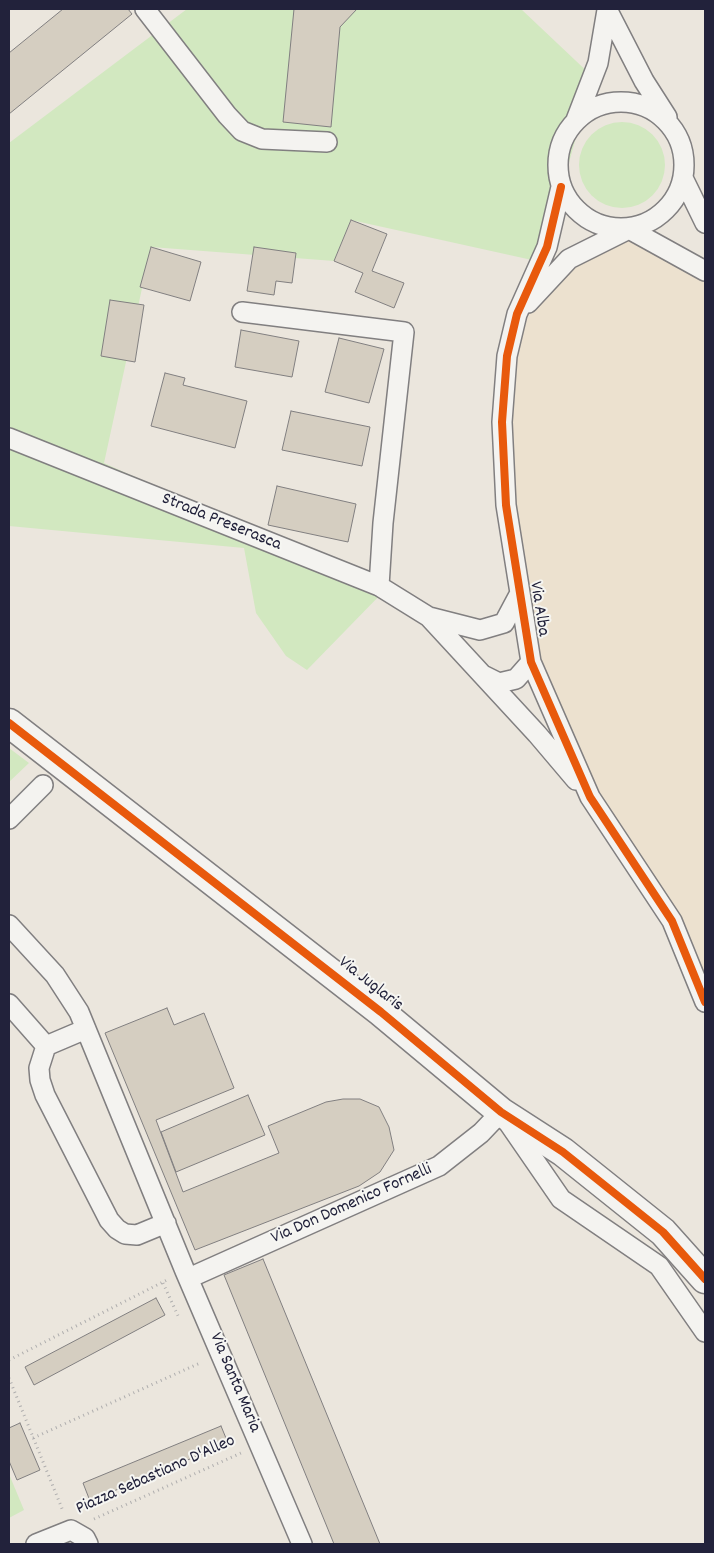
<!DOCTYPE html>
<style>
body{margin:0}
#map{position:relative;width:714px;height:1553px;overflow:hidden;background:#ebe6dd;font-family:Dekko,sans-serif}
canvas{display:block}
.frame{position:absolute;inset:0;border:10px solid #22223b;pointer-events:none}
</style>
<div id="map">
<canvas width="714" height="1553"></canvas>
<div class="frame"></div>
</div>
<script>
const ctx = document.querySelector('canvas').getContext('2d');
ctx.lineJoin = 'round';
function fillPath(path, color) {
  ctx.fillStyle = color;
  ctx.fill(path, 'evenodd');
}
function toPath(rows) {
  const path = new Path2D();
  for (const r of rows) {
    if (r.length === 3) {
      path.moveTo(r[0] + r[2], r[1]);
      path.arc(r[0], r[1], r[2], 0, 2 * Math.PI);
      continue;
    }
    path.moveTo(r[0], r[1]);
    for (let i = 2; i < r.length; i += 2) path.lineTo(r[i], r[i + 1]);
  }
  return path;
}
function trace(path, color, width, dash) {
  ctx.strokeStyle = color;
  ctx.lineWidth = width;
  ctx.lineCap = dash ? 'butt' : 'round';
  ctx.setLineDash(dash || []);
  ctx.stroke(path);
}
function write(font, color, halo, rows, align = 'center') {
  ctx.font = font + ' Dekko,sans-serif';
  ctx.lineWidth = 4;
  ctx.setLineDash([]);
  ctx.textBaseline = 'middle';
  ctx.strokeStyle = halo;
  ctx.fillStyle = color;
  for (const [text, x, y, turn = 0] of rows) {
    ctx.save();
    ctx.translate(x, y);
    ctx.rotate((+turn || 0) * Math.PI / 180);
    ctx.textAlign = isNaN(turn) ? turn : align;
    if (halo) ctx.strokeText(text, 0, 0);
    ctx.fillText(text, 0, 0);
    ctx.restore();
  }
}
const built = toPath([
 [629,229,705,271,705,1002,672,921,590,797,531,662,506,505,517,315,569,259]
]);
const green = toPath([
 [187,9,521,9,593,77,541,262,351,220,334,261,151,247,104,463,385,590,307,670,286,656,256,613,244,548,9,526,9,143],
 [622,165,43],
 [9,748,29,763,9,782],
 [9,1474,24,1510,9,1518]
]);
const building = toPath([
 [63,9,128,9,132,14,9,114,9,53,63,9],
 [294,9,357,9,340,27,331,127,283,122,294,9],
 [351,220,387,234,372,271,404,283,394,308,355,292,363,273,334,261,351,220],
 [151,247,201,262,190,301,140,287,151,247],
 [254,247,296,253,292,283,276,281,274,295,247,291,254,247],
 [110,300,144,305,135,362,101,356,110,300],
 [241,330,299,341,292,377,235,367,241,330],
 [339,338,384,349,369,403,325,392,339,338],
 [165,373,185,378,183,385,247,401,235,448,151,426,165,373],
 [291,411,370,427,362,466,282,450,291,411],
 [277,486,356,504,348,542,268,525,277,486],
 [167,1008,174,1025,204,1013,234,1088,156,1120,183,1192,279,1153,268,1126,326,1102,343,1099,360,1099,379,1107,389,1127,394,1150,380,1172,359,1186,195,1250,105,1033,167,1008],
 [248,1095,265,1135,176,1172,161,1132,248,1095],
 [263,1259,380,1544,334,1544,224,1275,263,1259],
 [156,1298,165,1315,34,1385,25,1367,156,1298],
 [20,1423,40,1470,17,1480,9,1461,9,1428,20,1423],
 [221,1426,228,1443,90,1501,83,1483,221,1426]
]);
const path = toPath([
 [163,1283,179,1318],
 [9,1360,167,1280],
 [9,1378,63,1511],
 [33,1438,200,1363],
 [94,1519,241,1453]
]);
const street = toPath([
 [145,9,227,115,242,131,262,139,327,142],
 [607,9,644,81,667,117],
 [621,165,63],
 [576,120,598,63,607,10],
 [684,180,705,223],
 [561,187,547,247,517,314,507,356,502,422,506,505,531,662,590,797,672,921,705,1002],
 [528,303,569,259,629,229,705,271],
 [242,312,404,332,383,523,379,586],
 [9,438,379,586,429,617],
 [520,593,504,623,480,630,429,617,537,734,576,780],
 [483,675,499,683,516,679,531,662],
 [9,819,43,785],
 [9,925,55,975,79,1012,185,1271,302,1544],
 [9,1004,46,1046,86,1029],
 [46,1046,39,1068,40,1080,45,1095,109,1220,117,1229,125,1234,137,1235,166,1223],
 [189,1278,439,1166,481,1133,501,1112,561,1199,659,1266,705,1332],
 [36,1544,71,1530,85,1538,88,1544]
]);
const secondary = toPath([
 [9,723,381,1012,501,1112,563,1152,663,1232,705,1279]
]);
const cycleway = toPath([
 [561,187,547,247,517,314,507,356,502,422,506,505,531,662,590,797,672,921,705,1002],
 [9,723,381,1012,501,1112,563,1152,663,1232,705,1279]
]);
const streetNames = [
 ["Strada Preserasca",221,523,22],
 ["Via Alba",538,609,81],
 ["Via Juglaris",370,985,38],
 ["Via Don Domenico Fornelli",352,1205,-24],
 ["Via Santa Maria",234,1383,67],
 ["Piazza Sebastiano D'Alleo",156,1476,-24]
];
fillPath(built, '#ece1cf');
fillPath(green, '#d2e8c0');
fillPath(building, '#d5cec1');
trace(building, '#817f80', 1);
trace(street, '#817f80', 22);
trace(secondary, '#817f80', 31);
trace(path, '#afaeae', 3, [1, 4]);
trace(street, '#f4f3f0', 19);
trace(secondary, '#f4f3f0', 28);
trace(cycleway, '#e8590c', 8);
write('18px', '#22223b', '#f6f6f2', streetNames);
</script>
